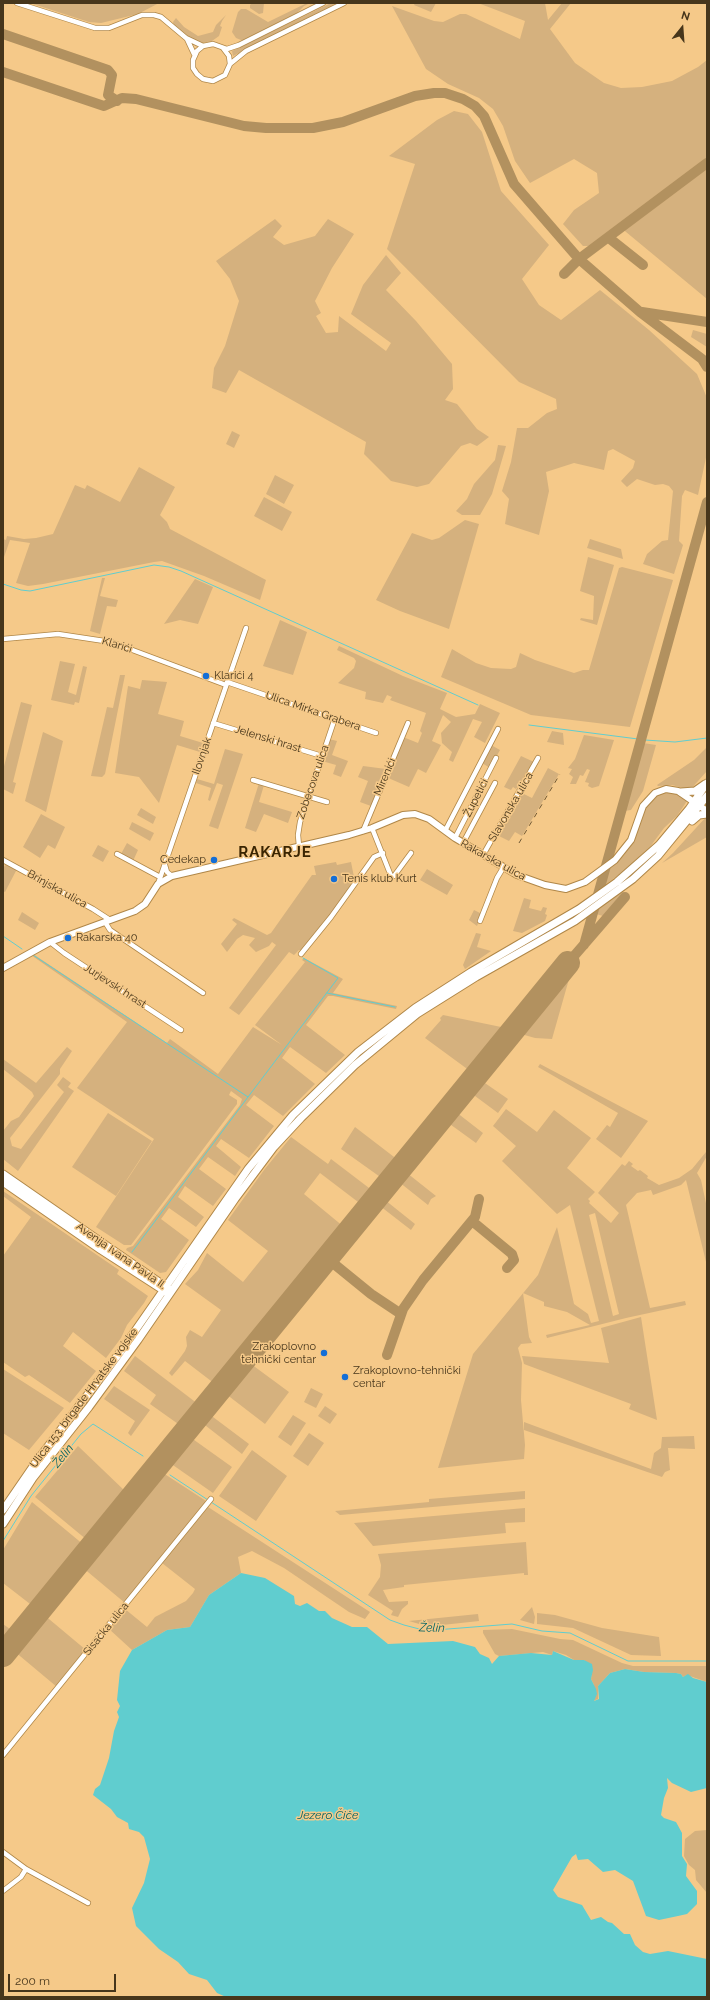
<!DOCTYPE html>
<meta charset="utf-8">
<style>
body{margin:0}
#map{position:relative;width:710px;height:2000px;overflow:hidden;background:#f5c989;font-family:Raleway,sans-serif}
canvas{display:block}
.frame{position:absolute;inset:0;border:4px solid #47361b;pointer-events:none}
.north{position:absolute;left:662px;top:8px;width:40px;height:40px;-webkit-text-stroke:3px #f5c989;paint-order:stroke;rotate:17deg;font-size:11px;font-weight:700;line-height:16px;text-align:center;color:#47361b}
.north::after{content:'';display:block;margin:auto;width:14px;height:18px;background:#47361b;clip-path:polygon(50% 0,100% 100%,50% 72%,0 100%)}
.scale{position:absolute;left:8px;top:1974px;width:108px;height:18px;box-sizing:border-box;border:2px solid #47361b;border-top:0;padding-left:5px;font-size:12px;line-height:14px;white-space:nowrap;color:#47361b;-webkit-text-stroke:3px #f5c989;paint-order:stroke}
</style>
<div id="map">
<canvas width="710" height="2000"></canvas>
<div class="frame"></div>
<div class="north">N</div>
<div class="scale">200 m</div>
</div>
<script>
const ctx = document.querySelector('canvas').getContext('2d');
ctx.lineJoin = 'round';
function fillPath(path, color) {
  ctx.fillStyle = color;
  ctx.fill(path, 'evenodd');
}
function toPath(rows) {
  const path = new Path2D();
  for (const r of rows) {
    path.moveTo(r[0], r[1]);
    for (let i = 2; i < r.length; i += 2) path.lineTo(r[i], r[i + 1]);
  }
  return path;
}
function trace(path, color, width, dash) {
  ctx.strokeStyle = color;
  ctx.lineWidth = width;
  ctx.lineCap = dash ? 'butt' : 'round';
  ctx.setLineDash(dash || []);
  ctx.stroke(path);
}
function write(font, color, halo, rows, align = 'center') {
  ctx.font = font + ' Raleway,sans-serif';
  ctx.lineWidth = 3;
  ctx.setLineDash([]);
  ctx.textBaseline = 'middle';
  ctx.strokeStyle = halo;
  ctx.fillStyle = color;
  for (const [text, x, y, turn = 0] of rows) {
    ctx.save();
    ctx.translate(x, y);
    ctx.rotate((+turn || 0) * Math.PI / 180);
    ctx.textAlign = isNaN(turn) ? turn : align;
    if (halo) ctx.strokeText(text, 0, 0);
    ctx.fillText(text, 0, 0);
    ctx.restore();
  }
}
const green = toPath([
 [30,3,159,3,138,14,101,23,89,22],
 [252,3,264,3,263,13,259,14,250,8,250,5],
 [307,3,310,3,304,6,295,15,246,40,241,40,236,38,232,32,238,12,241,9,246,9,268,22],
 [331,3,337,3,233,56,232,51],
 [415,3,439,3,436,3,431,12,414,5],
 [478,3,545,3,548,20,562,3,571,3,550,29,575,63,604,83,621,88,642,87,672,81,698,67,707,60,707,299,620,227,590,246,583,246,563,224,574,210,599,193,597,173,574,159,530,183,515,161,503,126,493,109,479,98,448,84,426,69,392,6,434,21,443,22,460,14,466,14,520,39,525,21],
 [226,15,222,21,220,26,222,27,219,36,212,41,202,43,192,41,174,26,173,22,176,18,184,27,198,36,213,32,216,25],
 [454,111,468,114,482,132,501,191,549,245,522,279,539,305,561,320,600,290,649,330,697,374,707,398,707,453,698,495,685,490,682,496,679,541,683,545,674,574,643,564,647,554,662,541,668,540,673,491,669,486,663,484,655,485,637,479,627,487,621,481,633,468,635,461,613,449,608,451,604,470,574,463,546,472,549,491,539,535,505,524,509,499,502,491,511,462,517,428,528,428,547,413,557,409,556,399,519,382,387,249,415,164,389,156,437,120],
 [275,219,282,226,273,237,284,245,315,236,328,219,354,234,332,268,315,301,321,313,316,316,326,333,338,332,339,316,386,351,391,343,351,314,363,285,386,255,401,273,386,290,416,321,452,364,453,389,445,400,457,404,477,429,489,437,477,446,470,443,461,446,429,484,417,487,391,481,364,454,366,442,239,370,226,393,212,388,214,368,225,346,239,301,230,279,216,261],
 [693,330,707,334,707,347,691,337],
 [232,431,240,435,234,448,226,444],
 [498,445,506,446,492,494,480,515,462,515,456,511,467,499,474,484,495,460],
 [139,467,175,487,160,515,167,522,170,529,266,580,260,600,204,576,162,561,154,562,43,584,28,586,16,583,30,543,10,540,3,560,3,539,6,540,7,536,24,539,36,538,53,534,75,485,85,489,87,485,120,502],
 [275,475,294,485,284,504,266,494],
 [264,497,292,512,282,531,254,516],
 [465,520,479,524,449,629,400,611,376,600,412,533,432,540,439,538],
 [590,539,621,549,623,559,587,548],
 [588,557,614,565,597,625,580,620,581,618,593,620,594,596,580,591],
 [622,567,673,580,630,727,531,715,441,677,452,649,476,663,491,668,511,669,516,667,520,653,535,660,574,673,583,670,589,670,619,568],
 [102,578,105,578,100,596,118,600,116,607,107,606,100,634,90,631],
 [195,579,213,587,198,624,180,620,164,624],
 [280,620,307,632,293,675,263,666],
 [339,646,403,676,447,693,440,709,456,717,475,714,480,704,500,713,485,743,474,737,482,722,473,719,453,762,449,760,452,752,442,743,441,733,451,722,443,715,432,741,441,745,426,773,418,769,409,787,386,777,403,737,418,743,422,733,420,731,426,713,390,700,392,697,387,695,383,703,365,699,366,692,338,683,354,668,356,661,354,658,337,650],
 [60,661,75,664,68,692,76,695,83,666,87,667,79,703,75,702,74,705,51,700],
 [120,675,125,675,105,774,102,777,91,776,107,707,113,708],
 [142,680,167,682,158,714,184,721,180,736,203,743,200,752,177,745,159,803,139,777,115,773,128,686,140,689],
 [21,702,32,705,13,782,16,783,13,794,3,789,3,770],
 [552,731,563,733,564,745,547,742],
 [43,732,63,741,46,812,25,801],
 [584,735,614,740,599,786,592,788,588,786,589,783,585,782,590,770,587,769,583,776,580,775,576,784,570,784,573,777,569,774,572,769,568,768,575,759],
 [329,739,337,741,332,755,348,761,341,777,333,774,336,765,322,761],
 [643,743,656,745,643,791,631,810,624,811],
 [491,745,500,750,490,768,482,763],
 [707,747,707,771,690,790,672,785,658,786,657,785,694,760],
 [225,749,243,754,218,829,209,826,223,785,217,783,210,801,208,800,211,788,196,783,197,779,214,784],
 [521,756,534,762,531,768,529,768,516,789,513,787,511,790,504,787],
 [363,766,386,769,371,806,360,802,368,781,358,777],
 [548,768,559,774,522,836,515,832,509,841,497,835,520,792,532,798],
 [259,783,264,785,259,802,292,812,288,823,264,814,256,832,245,828],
 [672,792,680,795,687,801,677,816,664,828,650,847,624,871,602,887,607,869,624,855,633,841,645,808,654,798,660,794],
 [141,808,156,817,153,824,137,815],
 [41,814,65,827,55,849,48,845,40,858,23,847],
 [707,816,707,837,662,863,673,853],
 [132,822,154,833,150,841,129,829],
 [127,843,138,850,133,861,121,854],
 [98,845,109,851,103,862,92,856],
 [336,862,337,865,351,862,355,882,301,951,299,950,294,955,289,952,239,1015,229,1008,276,945,272,942,269,946,256,952,249,945,255,938,243,935,237,939,227,952,221,944,237,924,232,920,234,918,267,935,271,933,312,875,316,875,314,866],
 [6,863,17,869,5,892,3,891,3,869],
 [427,869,453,885,447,895,420,880],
 [622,891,625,893,603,916,596,914,596,909],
 [524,898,531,900,529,908,541,911,543,907,547,908,545,914,547,915,545,921,522,933,513,931],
 [474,910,482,914,477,926,469,920],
 [22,912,39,923,35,930,18,920],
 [476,933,481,934,477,947,491,951,465,969,463,965],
 [33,954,167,1043,170,1039,218,1074,253,1027,282,1045,255,1025,305,962,302,960,304,958,343,979,333,993,397,1006,396,1009,333,996,328,996,306,1025,345,1055,326,1073,290,1047,282,1058,315,1084,283,1116,254,1095,246,1105,274,1126,249,1158,221,1139,216,1146,241,1167,235,1176,208,1157,199,1169,226,1189,213,1206,185,1186,178,1197,204,1217,196,1227,169,1208,161,1219,189,1240,166,1272,160,1273,126,1250,127,1248,133,1246,240,1105,242,1099,231,1091,229,1095,237,1100,237,1104,131,1245,124,1245,96,1227,154,1139,77,1088,127,1022,31,955],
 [571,972,552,1039,535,1038,521,1034],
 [443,1015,506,1028,470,1071,425,1038,441,1020,440,1018],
 [67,1047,72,1051,60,1069,60,1074,10,1138,12,1146,21,1149,64,1092,57,1085,63,1077,71,1083,68,1087,74,1091,18,1171,3,1159,3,1131,11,1121,19,1117,34,1096,32,1092,3,1069,3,1059,36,1083],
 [540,1064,648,1121,621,1158,596,1139,607,1125,610,1127,618,1113,538,1067],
 [482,1081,508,1099,498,1113,471,1093],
 [506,1109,537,1132,554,1110,591,1138,567,1168,595,1192,588,1199,590,1201,589,1203,611,1223,619,1213,598,1193,622,1164,625,1166,629,1161,633,1164,631,1166,638,1171,640,1170,648,1176,647,1178,659,1185,679,1178,692,1169,706,1152,707,1156,697,1173,701,1180,707,1208,707,1266,686,1180,681,1185,653,1195,651,1190,637,1193,626,1205,650,1308,685,1301,686,1305,626,1318,547,1338,546,1335,590,1325,567,1312,544,1306,544,1302,523,1293,529,1337,532,1343,521,1344,518,1348,522,1363,521,1400,525,1445,524,1459,438,1468,473,1354,538,1275,557,1227,574,1304,588,1314,591,1323,599,1321,570,1205,557,1214,502,1161,516,1146,493,1126],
 [595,1213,619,1314,613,1316,589,1215],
 [456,1112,483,1133,476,1143,447,1122],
 [108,1113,152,1141,116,1196,72,1167],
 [355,1127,398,1160,383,1179,341,1149],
 [291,1137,328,1164,331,1159,373,1191,362,1205,320,1173,304,1194,344,1227,215,1384,185,1361,172,1376,169,1373,185,1351,187,1346,186,1337,190,1330,202,1337,221,1310,185,1284,198,1270,207,1253,243,1282,268,1251,228,1220,264,1170],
 [407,1173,436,1196,431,1199,428,1205,399,1182],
 [3,1191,119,1270,117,1274,148,1296,144,1303,127,1325,121,1338,106,1358,73,1332,63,1346,96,1371,70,1403,29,1375,25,1377,3,1362,3,1256,31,1217,3,1196],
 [385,1200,415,1224,411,1230,380,1206],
 [641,1317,657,1420,629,1409,631,1404,524,1364,522,1356,609,1363,601,1328],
 [135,1356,198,1404,181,1426,150,1404,156,1395,124,1371],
 [251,1364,289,1392,265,1424,226,1394],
 [3,1369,64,1408,29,1450,3,1433],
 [114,1386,150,1410,131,1436,128,1433,135,1421,104,1399],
 [311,1388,323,1394,316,1408,304,1402],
 [325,1406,337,1414,330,1424,318,1416],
 [209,1414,249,1444,242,1454,201,1422],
 [293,1415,306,1423,291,1446,278,1437],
 [524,1422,651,1469,654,1453,661,1448,662,1437,694,1436,695,1449,668,1448,670,1470,665,1472,662,1477,524,1430],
 [309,1433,324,1443,308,1466,293,1456],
 [190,1437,232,1467,213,1493,170,1463],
 [78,1446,126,1492,87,1540,35,1497],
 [252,1450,287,1476,256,1521,219,1496],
 [160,1471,206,1501,125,1603,82,1567],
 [525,1491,525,1499,340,1515,335,1511,429,1502,429,1499],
 [32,1502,84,1545,34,1607,3,1583,3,1550],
 [208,1507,370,1612,365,1619,349,1612,284,1568,252,1551,238,1557,241,1573,209,1595,190,1627,167,1630,132,1650,109,1629,125,1609,147,1627,155,1617,186,1601,193,1593,195,1589,162,1563],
 [525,1508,525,1522,505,1523,506,1533,373,1546,354,1523],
 [526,1542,528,1575,524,1575,524,1573,404,1585,404,1587,383,1590,389,1602,408,1601,408,1604,402,1609,398,1617,391,1615,393,1611,368,1595,380,1577,381,1565,378,1554],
 [532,1607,535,1617,534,1624,520,1620],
 [537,1613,555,1615,602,1628,659,1637,661,1656,631,1655,573,1628,537,1624],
 [43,1614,86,1650,57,1687,14,1651],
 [478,1614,479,1621,433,1626,426,1626,409,1621],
 [3,1624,14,1632,3,1645],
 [512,1629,560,1639,573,1640,622,1663,633,1666,707,1666,707,1682,687,1675,683,1677,681,1674,676,1673,644,1672,625,1669,610,1673,598,1686,598,1699,593,1701,595,1696,594,1685,591,1679,592,1673,584,1660,574,1660,566,1655,553,1651,552,1655,543,1652,499,1656,495,1654,483,1633,483,1630],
 [707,1830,707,1893,696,1880,695,1870,689,1865,684,1856,685,1839,695,1831]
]);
const water = toPath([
 [241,1573,265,1578,294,1596,295,1604,300,1606,307,1603,319,1611,325,1611,332,1618,352,1627,367,1627,388,1644,453,1641,475,1647,480,1654,489,1658,492,1664,499,1656,531,1653,552,1655,553,1651,574,1660,584,1660,592,1664,593,1670,591,1679,596,1689,597,1694,594,1701,599,1699,598,1686,610,1673,625,1669,644,1672,676,1673,681,1674,683,1677,688,1674,693,1678,707,1682,707,1788,691,1792,672,1783,667,1778,668,1788,664,1798,661,1815,664,1818,676,1822,682,1833,682,1856,687,1864,686,1876,697,1891,697,1904,687,1914,678,1916,659,1920,646,1916,633,1881,615,1870,603,1872,588,1859,578,1860,576,1854,572,1857,553,1890,558,1897,582,1905,591,1920,601,1917,608,1922,612,1923,624,1934,630,1934,635,1945,643,1952,650,1954,668,1951,707,1959,707,1997,226,1997,217,1993,207,1980,189,1974,178,1962,159,1949,136,1926,132,1908,144,1883,150,1859,144,1837,139,1832,129,1829,128,1823,117,1817,111,1809,93,1795,95,1789,100,1785,109,1758,114,1731,119,1717,117,1712,120,1706,117,1700,120,1671,132,1650,167,1630,190,1627,209,1595]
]);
const stream = toPath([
 [3,584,21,590,30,591,154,565,169,567,181,571,478,705],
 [529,725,638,739],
 [645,740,675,742,707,738],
 [3,936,22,949],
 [33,955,248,1097,338,978,303,958],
 [327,993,395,1007],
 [132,1252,248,1097],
 [170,1475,208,1500],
 [211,1502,390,1620,404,1625,423,1630,435,1630,512,1624,542,1631,570,1633,628,1661,707,1661],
 [3,1541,31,1496,81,1434,93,1424,143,1456]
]);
const taxiway = toPath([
 [3,34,108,70,112,75,108,95,117,101],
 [3,72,104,106,122,98,136,99,244,126,266,128,313,128,343,122,415,96,434,93,445,93,463,99,475,106,484,116,514,184,579,259,640,312,702,359,707,367],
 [609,238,643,265],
 [564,274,579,259,707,163],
 [642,312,707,322],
 [584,945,707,502],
 [568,963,625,897],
 [472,1221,512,1254,514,1260,507,1268],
 [328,1259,371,1294,401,1314],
 [387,1355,403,1309,423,1280,475,1217,479,1199]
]);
const runway = toPath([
 [3,1655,568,963]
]);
const street = toPath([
 [17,3,95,28,109,28,142,15,154,15,161,17,186,38,203,46],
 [187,39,194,54],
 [223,48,229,56,230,64,225,75,213,81,203,79,197,74,193,68,193,60,197,51,203,46,213,44,227,49,239,45,323,3],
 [230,64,246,51,344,3],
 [3,639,58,634,111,642,226,685],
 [227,682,376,733],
 [213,723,322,756],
 [253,780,327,802],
 [372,828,391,876,394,876,411,853],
 [363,831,408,723],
 [445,831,498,729],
 [455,838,496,758],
 [463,843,495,783],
 [299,846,298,835,300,822,335,718],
 [117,854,160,877],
 [483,855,538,758],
 [3,860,93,909,110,920],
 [165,865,167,872,172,876],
 [158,884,246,628],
 [480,921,497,878,503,868],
 [105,922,110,930,203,993],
 [50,942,64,953,181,1030],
 [301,954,331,917,374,857,383,853],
 [3,1755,211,1499],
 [3,1852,26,1869,88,1903],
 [3,1891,21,1877,26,1869]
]);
const secondary = toPath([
 [3,968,50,942,135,911,145,904,158,884,172,876,349,835,372,828,403,815,415,814,429,819,455,838,517,875,545,885,566,889,585,882,615,860,631,840,643,806,655,793,666,789,678,791,707,811]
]);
const primary = toPath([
 [681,792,695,791,705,784],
 [692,821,699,815,707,814],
 [3,1174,169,1289],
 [3,1182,101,1250,166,1292],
 [3,1510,36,1462,121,1351,248,1169,293,1115,358,1052,415,1008,471,972,579,909,617,882,659,845,689,809,707,783],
 [3,1524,33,1478,89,1407,138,1340,235,1199,274,1147,301,1118,355,1065,417,1014,476,977,575,921,633,879,658,856,707,796]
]);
const rail = toPath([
 [519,843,560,774]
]);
const markers = [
 [206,676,4,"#136ed7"],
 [214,860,4,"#136ed7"],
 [334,879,4,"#136ed7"],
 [68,938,4,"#136ed7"],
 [324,1353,4,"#136ed7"],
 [345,1377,4,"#136ed7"]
];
const streetNames = [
 ["Klarići",117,645,17],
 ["Ulica Mirka Grabera",313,711,19],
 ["Jelenski hrast",268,739,17],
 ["Ilovnjak",202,756,-71],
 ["Mirenići",385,777,-67],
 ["Zobecova ulica",313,782,-71],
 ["Župetići",476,798,-63],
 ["Slavonska ulica",511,807,-60],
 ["Rakarska ulica",493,860,29],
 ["Brinjska ulica",57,889,29],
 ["Jurjevski hrast",115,986,33],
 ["Avenija Ivana Pavla II.",121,1256,35],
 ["Ulica 153. brigade Hrvatske vojske",84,1398,-53],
 ["Sisačka ulica",106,1629,-51]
];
const poiNames = [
 ["Klarići 4",214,676],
 ["Cedekap",206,860,"right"],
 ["Tenis klub Kurt",342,879],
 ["Rakarska 40",76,938],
 ["Zrakoplovno",316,1347,"right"],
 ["tehnički centar",316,1360,"right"],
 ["Zrakoplovno-tehnički",353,1371],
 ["centar",353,1384]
];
const waterNames = [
 ["Želin",63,1456,-51],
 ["Želin",432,1628,2],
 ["Jezero Čiče",328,1815]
];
const districtNames = [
 ["RAKARJE",275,852]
];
fillPath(green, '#d5b17e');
fillPath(water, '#60cdcf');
trace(stream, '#60cdcf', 1);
trace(taxiway, '#b2915f', 10);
trace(runway, '#b2915f', 24);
trace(street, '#b08748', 6);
trace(secondary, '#b08748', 8);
trace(primary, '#b08748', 9);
trace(street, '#fff', 4.5);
trace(secondary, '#fff', 6);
trace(primary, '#fff', 7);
trace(rail, '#705935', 1, [5, 5]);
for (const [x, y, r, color] of markers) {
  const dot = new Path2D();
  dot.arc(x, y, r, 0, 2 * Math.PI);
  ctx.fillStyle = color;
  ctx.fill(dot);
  trace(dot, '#f5c989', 1.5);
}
write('11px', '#47361b', '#f5c989', streetNames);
write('11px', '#47361b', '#f5c989', poiNames, 'left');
write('italic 12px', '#006365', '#f5c989', waterNames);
ctx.letterSpacing = '1px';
write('bold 15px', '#3a2502', '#f5c989', districtNames);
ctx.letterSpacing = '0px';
</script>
